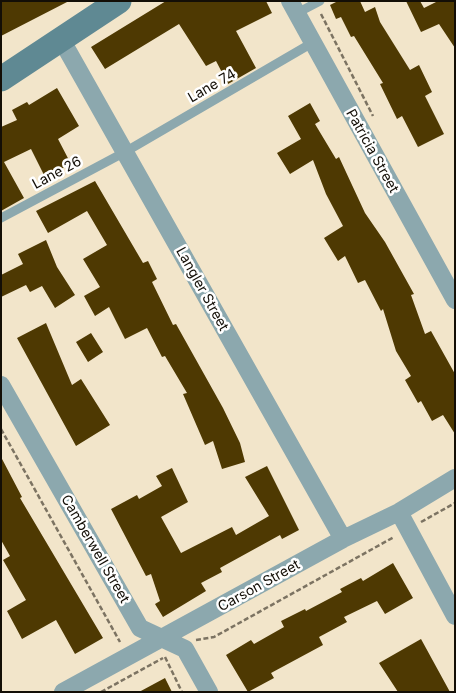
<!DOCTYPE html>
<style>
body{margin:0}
#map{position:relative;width:456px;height:693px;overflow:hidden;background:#f2e5ca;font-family:Inter,sans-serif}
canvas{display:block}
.frame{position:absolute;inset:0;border:2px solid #130e06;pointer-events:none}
</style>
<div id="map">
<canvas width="456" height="693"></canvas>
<div class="frame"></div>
</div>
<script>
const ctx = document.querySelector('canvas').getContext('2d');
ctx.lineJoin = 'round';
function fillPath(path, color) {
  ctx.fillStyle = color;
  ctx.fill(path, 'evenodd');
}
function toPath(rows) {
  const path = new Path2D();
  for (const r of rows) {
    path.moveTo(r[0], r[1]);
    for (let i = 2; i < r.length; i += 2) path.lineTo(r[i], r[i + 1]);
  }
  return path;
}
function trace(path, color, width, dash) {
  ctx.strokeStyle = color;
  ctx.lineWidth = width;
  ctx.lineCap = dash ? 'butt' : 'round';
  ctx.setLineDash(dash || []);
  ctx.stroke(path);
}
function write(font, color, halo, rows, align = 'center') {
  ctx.font = font + ' Inter,sans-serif';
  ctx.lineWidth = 5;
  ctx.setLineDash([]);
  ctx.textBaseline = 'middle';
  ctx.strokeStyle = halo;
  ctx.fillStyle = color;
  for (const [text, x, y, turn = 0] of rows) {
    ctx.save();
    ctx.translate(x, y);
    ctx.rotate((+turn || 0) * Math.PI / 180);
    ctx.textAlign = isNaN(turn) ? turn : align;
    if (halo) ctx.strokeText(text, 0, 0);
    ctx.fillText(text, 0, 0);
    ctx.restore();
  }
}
const building = toPath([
 [1,1,69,1,1,36],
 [166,1,266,1,272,13,236,31,256,68,228,84,216,61,206,66,179,24,105,69,91,47],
 [338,1,360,1,365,12,375,7,380,22,410,70,419,65,432,92,425,96,444,134,418,147,402,116,397,119,380,84,383,83,354,36,351,37,341,17,336,19,330,5],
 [406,1,420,1,424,8,438,1,455,1,455,48,439,24,421,32],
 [57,88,79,126,58,139,71,164,45,177,31,149,4,162,24,198,1,211,1,127,17,120,12,110,27,102,29,105],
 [310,103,320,121,315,124,336,159,339,157,365,213,385,242,414,294,411,295,425,334,431,331,455,374,455,434,443,415,432,421,421,401,418,403,405,380,411,376,396,351,383,309,381,311,365,280,358,283,345,256,338,261,324,238,343,226,326,194,313,160,290,174,277,153,301,139,288,116],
 [95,181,143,263,148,261,157,279,152,282,173,325,176,324,223,408,240,443,245,462,222,469,213,441,205,445,183,394,187,393,165,356,162,357,147,328,125,339,109,307,95,316,84,296,100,287,83,259,107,245,87,211,48,233,36,211],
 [46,240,57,267,75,295,55,308,42,286,30,292,26,285,1,297,1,275,23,264,18,254],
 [46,323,72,385,81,379,110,425,76,446,17,338],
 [91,333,103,352,88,362,76,342],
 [1,457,22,497,20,498,103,638,75,654,56,620,22,639,7,611,26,600,3,560,10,556,1,540],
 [267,466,299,530,282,539,280,535,220,568,222,572,201,583,206,591,163,617,155,604,160,601,151,574,146,576,111,509,137,495,139,499,162,486,156,476,172,468,188,502,161,517,181,553,232,527,236,535,269,516,245,477],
 [393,563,413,598,385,614,377,601,344,617,347,622,319,637,323,645,271,673,274,678,248,692,226,655,251,640,254,644,284,627,281,621,305,609,306,611,342,592,340,589,361,578,363,581],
 [421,639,450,692,398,692,379,663],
 [165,678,172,692,139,692]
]);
const path = toPath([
 [321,14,373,116],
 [1,429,120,642],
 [421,522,455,503],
 [196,640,214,637,394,537],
 [165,657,182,692],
 [101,692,163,658]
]);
const lane = toPath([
 [297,13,320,1],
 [1,218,125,152,312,43]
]);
const street = toPath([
 [290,1,455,300],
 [61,39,343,539],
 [1,385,140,628,185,649,209,692],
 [399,512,455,616],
 [63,692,343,539,399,512,455,478]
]);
const secondary = toPath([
 [1,79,119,1]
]);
const streetNames = [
 ["Lane 74",212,86,-30],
 ["Patricia Street",372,151,61],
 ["Lane 26",57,173,-28],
 ["Langler Street",202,289,61],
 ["Camberwell Street",95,549,60],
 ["Carson Street",259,586,-29]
];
fillPath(building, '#4e3902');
trace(path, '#7c7362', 2.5, [5, 2.5]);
trace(lane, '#8ca8ae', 9);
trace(street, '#8ca8ae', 18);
trace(secondary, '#5f8993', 25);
write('14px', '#130e06', '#fff', streetNames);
</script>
